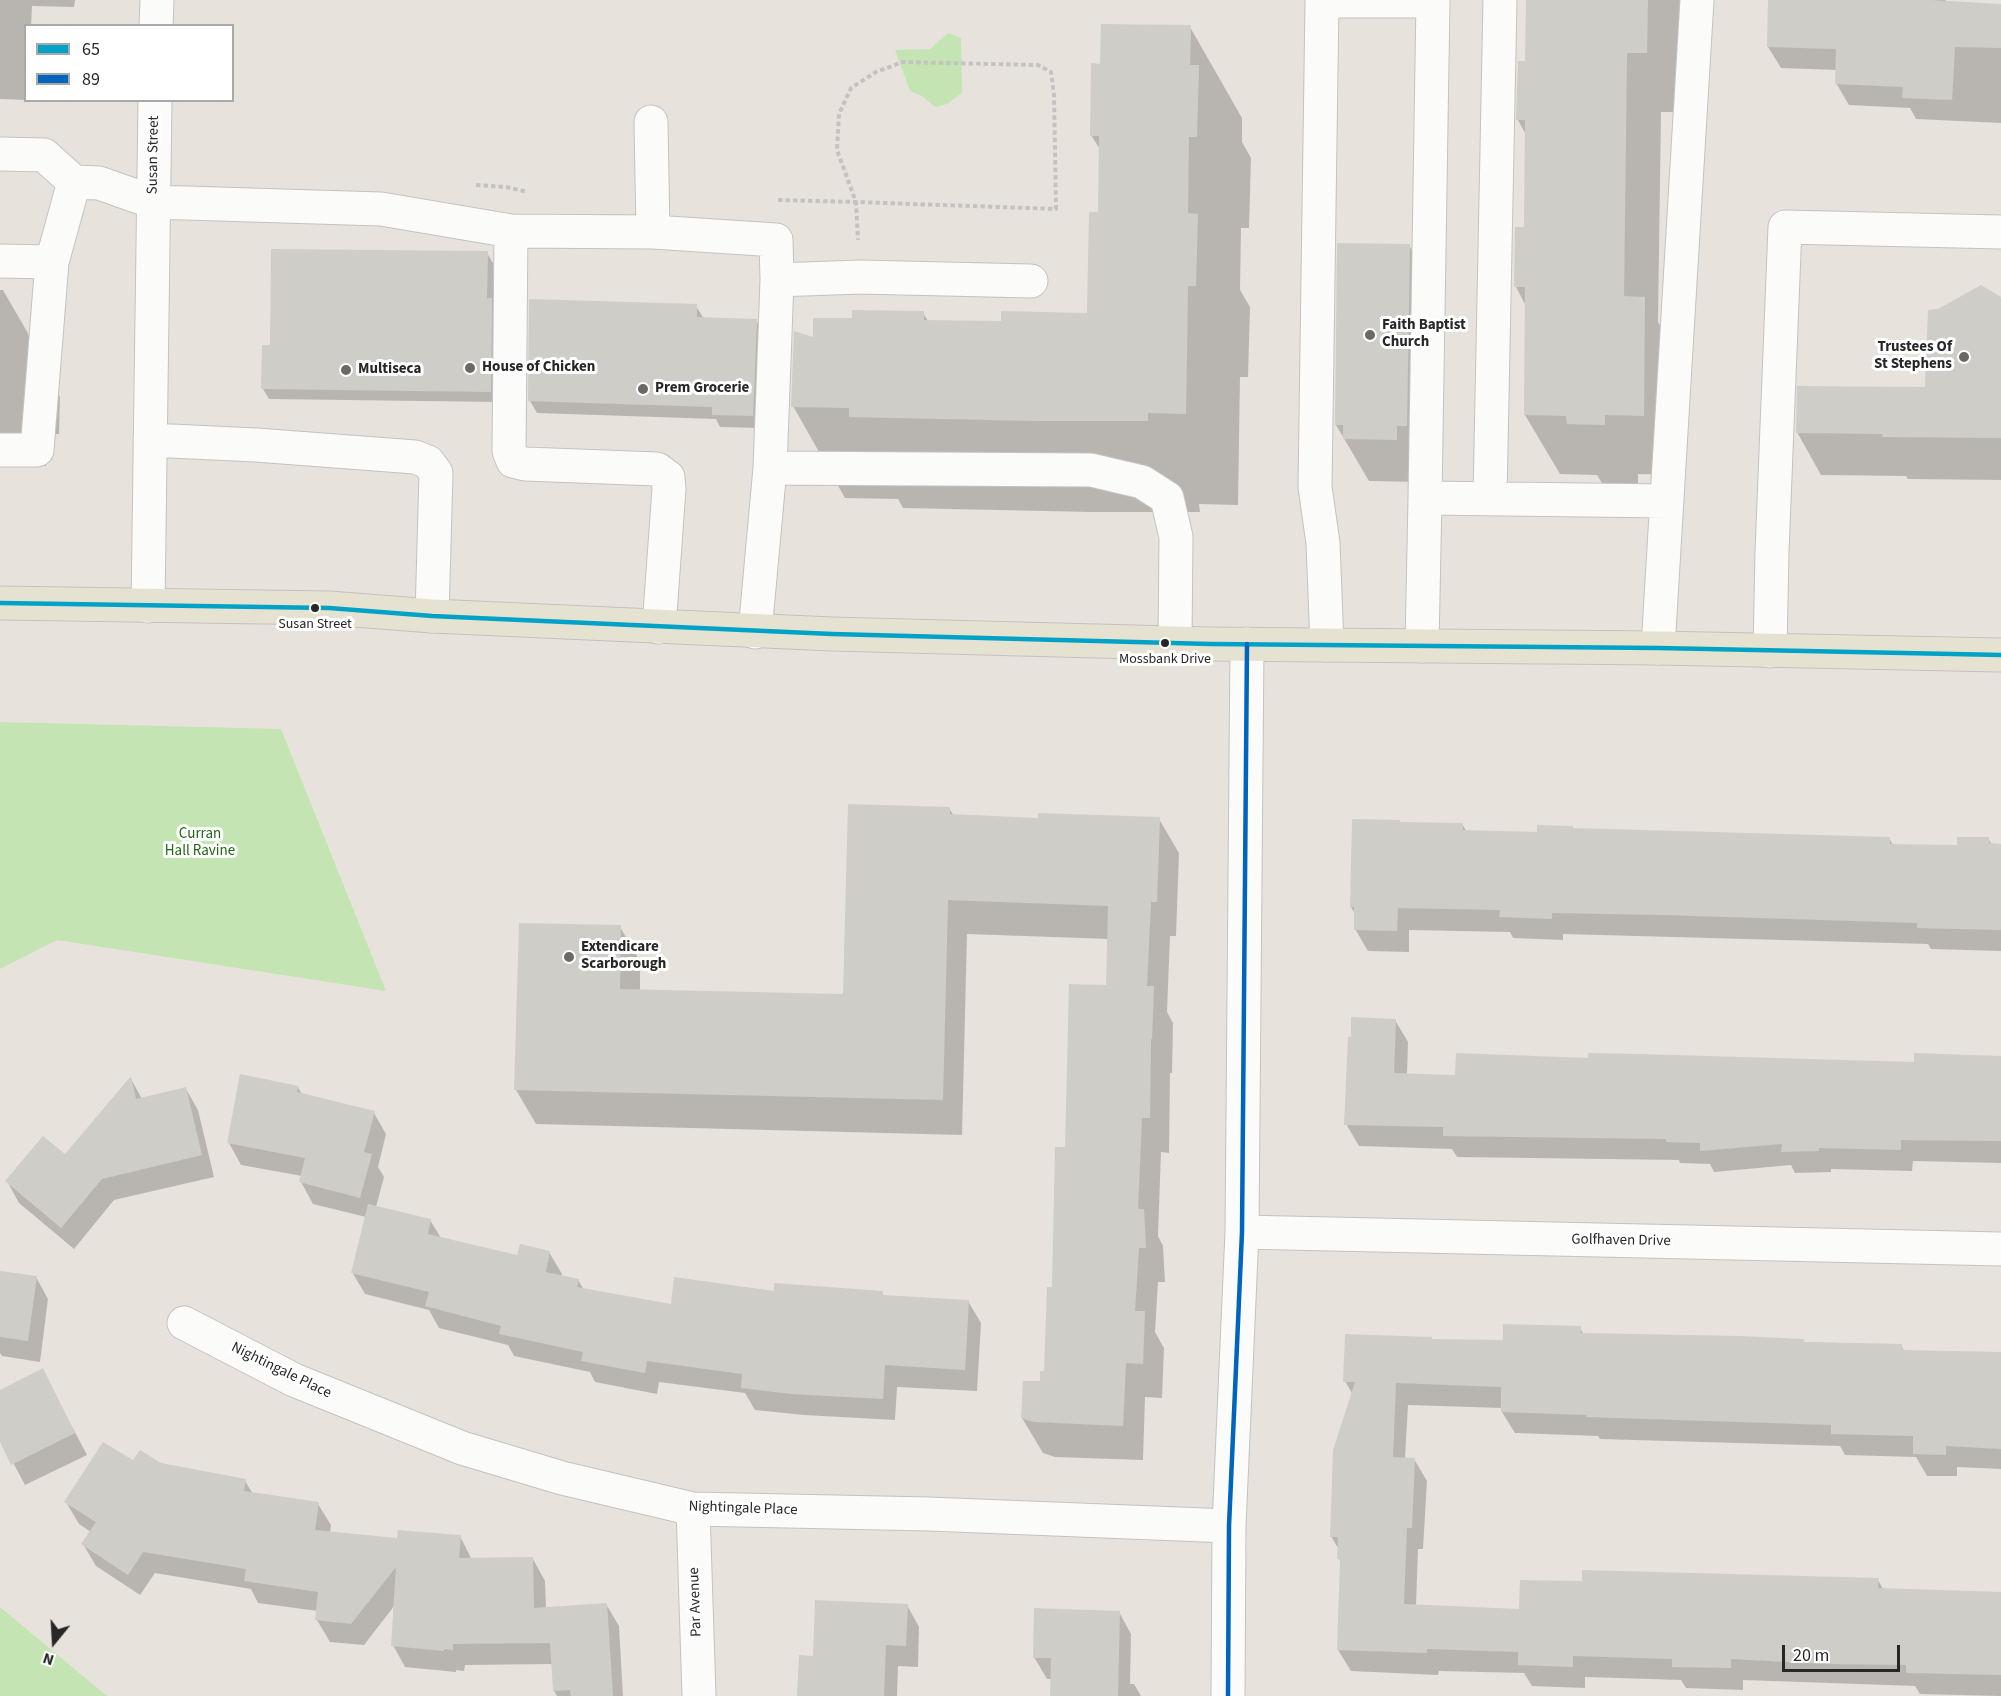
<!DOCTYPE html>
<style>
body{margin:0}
#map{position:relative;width:2001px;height:1696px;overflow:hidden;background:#e7e3dc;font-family:"Source Sans 3",sans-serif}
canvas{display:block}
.legend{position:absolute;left:24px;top:24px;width:210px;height:78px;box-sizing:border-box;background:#fff;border:2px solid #a9a9a9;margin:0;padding:8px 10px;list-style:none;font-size:18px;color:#272727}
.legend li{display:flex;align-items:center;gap:12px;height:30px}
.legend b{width:30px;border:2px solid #a9a9a9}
.north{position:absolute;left:24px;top:1612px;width:60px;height:60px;-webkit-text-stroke:4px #fff;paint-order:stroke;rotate:198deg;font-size:16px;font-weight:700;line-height:24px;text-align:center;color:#272727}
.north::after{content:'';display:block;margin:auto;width:21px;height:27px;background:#272727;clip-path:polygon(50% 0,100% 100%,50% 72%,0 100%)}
.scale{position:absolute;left:1782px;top:1645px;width:118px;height:27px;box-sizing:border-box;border:3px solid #272727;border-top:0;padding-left:8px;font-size:18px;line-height:21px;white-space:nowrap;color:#272727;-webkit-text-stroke:4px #fff;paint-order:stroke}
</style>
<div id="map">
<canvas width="2001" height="1696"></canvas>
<ul class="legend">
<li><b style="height:8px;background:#02a2c6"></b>65</li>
<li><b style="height:8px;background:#0065bd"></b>89</li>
</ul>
<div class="north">N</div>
<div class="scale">20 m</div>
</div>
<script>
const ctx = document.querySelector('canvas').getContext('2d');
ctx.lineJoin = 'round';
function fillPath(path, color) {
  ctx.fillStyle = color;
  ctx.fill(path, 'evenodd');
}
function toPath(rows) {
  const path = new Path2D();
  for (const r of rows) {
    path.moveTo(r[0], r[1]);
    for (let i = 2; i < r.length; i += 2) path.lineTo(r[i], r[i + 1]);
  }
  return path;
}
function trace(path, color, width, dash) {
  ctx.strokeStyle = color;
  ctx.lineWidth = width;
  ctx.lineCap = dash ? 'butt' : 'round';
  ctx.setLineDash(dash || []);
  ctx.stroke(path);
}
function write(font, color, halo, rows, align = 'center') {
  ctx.font = font + ' "Source Sans 3",sans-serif';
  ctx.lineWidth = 6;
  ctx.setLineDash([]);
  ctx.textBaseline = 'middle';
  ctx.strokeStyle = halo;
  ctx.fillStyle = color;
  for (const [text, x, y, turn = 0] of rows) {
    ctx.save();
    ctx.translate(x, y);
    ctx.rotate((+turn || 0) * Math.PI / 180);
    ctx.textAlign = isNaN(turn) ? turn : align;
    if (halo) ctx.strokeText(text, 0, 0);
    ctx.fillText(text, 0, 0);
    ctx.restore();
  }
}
const green = toPath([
 [948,33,961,38,962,93,947,104,935,107,922,96,910,91,895,50,930,49],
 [0,722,281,729,386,991,57,940,0,969],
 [0,1607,107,1696,0,1696]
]);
const shadow = toPath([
 [0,0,75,0,74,7,32,6,31,26,26,26,26,100,0,99],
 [1528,0,1682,0,1681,112,1661,112,1658,322,1679,358,1678,475,1638,474,1638,484,1602,483,1597,475,1560,474,1525,415,1526,306,1516,287,1525,229,1526,135,1518,120,1519,62,1527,62],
 [1770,0,1945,0,1947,3,2001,6,2001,123,1916,119,1910,108,1849,105,1836,83,1837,70,1781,68,1768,47],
 [1190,27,1242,118,1242,142,1251,158,1249,228,1241,228,1240,290,1250,307,1248,377,1240,377,1238,505,1199,504,1200,512,1090,512,903,508,898,499,845,498,793,406,814,339,854,320,923,313,928,321,1002,322,1089,315,1099,213,1101,151,1091,135,1101,66],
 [1409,245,1434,288,1421,482,1369,481,1336,425],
 [487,253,493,263,493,303,497,310,496,402,269,399,263,389,272,346],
 [0,290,3,290,48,368,48,377,60,397,59,434,47,434,46,466,0,464],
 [2001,298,2001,480,1908,479,1906,476,1821,475,1797,432,1927,389],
 [696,306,704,319,756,320,763,333,760,428,720,427,716,419,537,413,530,401],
 [949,808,954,816,1039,820,1159,819,1179,853,1176,936,1170,936,1167,1012,1173,1023,1172,1073,1170,1073,1169,1153,1161,1152,1158,1236,1163,1246,1165,1282,1158,1282,1155,1332,1164,1348,1162,1398,1145,1397,1143,1460,1055,1457,1043,1453,1022,1418,1045,1373,1067,1148,1107,987,1109,939,967,934,962,1135,536,1124,516,1090,620,927,640,961,640,991,845,996],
 [1400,824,1462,824,1467,832,1538,834,1573,830,1889,838,1893,845,1958,847,1988,838,1992,845,2001,845,2001,951,1931,949,1928,944,1563,934,1563,940,1513,938,1510,932,1409,930,1409,952,1368,951,1355,929,1355,914,1351,907],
 [1395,1020,1408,1042,1407,1075,1456,1077,1589,1059,1915,1063,2001,1057,2001,1163,1913,1161,1912,1171,1831,1169,1831,1172,1795,1173,1791,1165,1714,1172,1710,1164,1680,1163,1679,1160,1457,1157,1452,1149,1359,1146,1346,1124],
 [131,1079,142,1099,186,1089,198,1110,214,1177,114,1200,74,1249,19,1203,7,1181,65,1156],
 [298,1087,302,1095,374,1113,386,1134,378,1167,384,1177,376,1207,430,1220,441,1238,518,1257,549,1252,562,1274,561,1276,578,1280,584,1290,672,1306,775,1292,882,1292,884,1297,968,1301,981,1323,977,1391,897,1387,895,1420,804,1415,755,1410,745,1393,659,1382,657,1394,595,1382,590,1372,514,1356,508,1345,439,1328,429,1310,365,1294,352,1272,366,1217,313,1204,301,1182,302,1176,241,1165,229,1143],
 [0,1272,36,1277,48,1299,40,1362,2,1356,0,1353],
 [1580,1328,1584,1335,1901,1345,1904,1351,2001,1354,2001,1469,1957,1467,1957,1476,1927,1476,1916,1457,1845,1455,1840,1446,1600,1439,1598,1436,1515,1433,1502,1412,1502,1408,1408,1405,1405,1459,1414,1459,1427,1481,1423,1549,1418,1549,1416,1606,1521,1610,1878,1580,1883,1589,2001,1594,2001,1696,1920,1694,1915,1686,1743,1680,1743,1690,1686,1688,1681,1680,1585,1677,1585,1688,1532,1686,1524,1673,1439,1671,1438,1675,1351,1671,1338,1650,1341,1562,1339,1559,1339,1550,1331,1536,1353,1395,1345,1381,1432,1340,1504,1342],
 [42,1370,87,1455,25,1485,0,1438,0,1400],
 [133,1463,160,1465,245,1481,253,1494,318,1504,331,1525,330,1533,399,1540,460,1536,472,1560,533,1559,545,1581,546,1609,606,1604,619,1626,623,1696,557,1696,554,1691,553,1664,465,1665,464,1671,456,1670,456,1672,405,1667,393,1645,395,1605,364,1645,330,1642,317,1620,318,1611,258,1603,251,1589,155,1573,140,1595,96,1566,83,1544,91,1532,79,1524,66,1502],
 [907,1605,919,1627,918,1667,898,1666,897,1696,799,1696,814,1657],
 [1119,1612,1131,1634,1130,1684,1134,1684,1141,1696,1051,1696,1052,1679,1047,1679,1034,1657]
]);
const building = toPath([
 [1526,0,1648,0,1647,53,1627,53,1624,296,1645,297,1644,416,1605,415,1605,425,1567,424,1566,416,1524,415,1525,287,1514,287,1515,227,1524,227,1525,120,1516,120,1518,61,1525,61],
 [1768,0,1931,0,2001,4,2001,48,1955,47,1952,100,1902,98,1903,87,1835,84,1836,49,1767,47],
 [1101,24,1191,25,1190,65,1199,65,1197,137,1189,137,1188,213,1198,214,1196,286,1188,286,1186,414,1148,413,1148,421,1037,421,849,417,849,408,791,407,794,331,813,337,813,318,852,318,852,310,924,311,924,320,1001,321,1001,311,1087,313,1089,212,1098,212,1099,136,1090,136,1091,63,1100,64],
 [1337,243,1410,244,1407,426,1397,426,1397,440,1343,439,1343,425,1335,425],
 [271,249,488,251,487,298,492,298,491,392,261,389,262,345,270,345],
 [1981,285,2001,297,2001,438,1882,437,1883,434,1796,433,1797,386,1925,387,1928,310,1938,309],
 [529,299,697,304,697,317,757,319,753,416,712,415,712,407,528,401],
 [848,804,950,807,950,814,1038,818,1038,813,1160,817,1157,902,1151,902,1147,986,1154,986,1152,1039,1151,1039,1150,1118,1142,1118,1138,1209,1144,1209,1146,1248,1139,1248,1135,1311,1145,1311,1143,1364,1126,1363,1123,1426,1034,1422,1021,1418,1023,1381,1040,1381,1040,1371,1044,1371,1047,1287,1052,1287,1055,1147,1065,1147,1069,984,1106,985,1108,906,948,900,943,1100,514,1090,519,923,621,925,620,989,843,994],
 [1352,819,1400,820,1400,822,1463,823,1463,830,1537,832,1537,825,1573,826,1573,828,1890,837,1890,844,1957,845,1957,837,1989,837,1989,843,2001,844,2001,930,1917,928,1917,923,1664,915,1552,913,1552,919,1499,917,1500,910,1398,908,1397,931,1354,930,1354,907,1350,907],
 [1351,1017,1396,1019,1394,1073,1455,1075,1456,1053,1588,1058,1588,1053,1639,1054,1914,1062,1914,1053,2001,1056,2001,1141,1901,1140,1901,1150,1819,1148,1819,1151,1781,1152,1782,1144,1700,1151,1700,1143,1666,1142,1666,1139,1443,1136,1443,1127,1344,1125,1348,1036,1351,1037],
 [240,1074,299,1086,297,1092,375,1111,364,1152,372,1154,360,1198,299,1182,305,1158,227,1143],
 [131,1076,136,1099,186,1087,202,1155,102,1179,61,1228,5,1181,43,1136,65,1154],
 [368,1204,431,1219,428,1234,517,1255,520,1244,550,1251,546,1272,579,1279,577,1287,671,1304,674,1277,774,1291,774,1283,883,1291,883,1295,969,1300,965,1370,885,1365,883,1399,791,1394,741,1388,742,1374,647,1361,645,1373,581,1361,583,1352,499,1334,501,1326,425,1306,429,1292,351,1273],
 [0,1271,37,1276,28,1341,0,1337],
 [1503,1324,1581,1326,1581,1333,1741,1336,1804,1339,1804,1342,1902,1344,1902,1350,2001,1352,2001,1449,1946,1446,1946,1455,1913,1454,1913,1436,1831,1434,1831,1425,1586,1417,1586,1415,1501,1412,1501,1387,1396,1383,1393,1457,1415,1458,1412,1528,1407,1528,1404,1604,1519,1609,1520,1580,1582,1581,1582,1570,1879,1578,1878,1588,2001,1592,2001,1675,1906,1673,1906,1665,1825,1664,1731,1659,1731,1668,1672,1667,1672,1659,1573,1656,1573,1667,1518,1665,1518,1652,1427,1649,1427,1653,1337,1650,1340,1559,1337,1559,1338,1537,1330,1537,1333,1450,1355,1382,1343,1382,1345,1334,1432,1337,1432,1339,1503,1340],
 [43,1368,75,1433,11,1465,0,1442,0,1390],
 [103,1442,133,1460,140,1450,161,1463,246,1479,244,1491,319,1502,315,1530,397,1538,398,1530,461,1535,459,1558,533,1557,534,1608,607,1603,613,1696,571,1696,570,1690,553,1691,550,1643,453,1644,453,1650,444,1649,444,1651,391,1646,396,1567,351,1624,315,1620,318,1592,244,1581,246,1569,143,1552,128,1575,81,1544,96,1522,64,1502],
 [815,1600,908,1604,906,1646,886,1645,884,1696,797,1696,799,1655,813,1656],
 [1034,1608,1120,1611,1118,1696,1050,1696,1051,1658,1033,1658]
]);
const path = toPath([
 [476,185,506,187,528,192],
 [778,200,856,202,1056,209,1054,95,1051,72,1038,65,903,62,876,72,851,88,839,114,837,150,856,202,858,240]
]);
const minor = toPath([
 [156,26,157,0],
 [651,122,653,232],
 [0,154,44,155,74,182],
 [511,231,653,232,776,240,777,280,770,468,755,632],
 [0,261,52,262],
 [777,280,860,277,1031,281],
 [150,440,256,445,415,457,428,462,436,473,432,616],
 [0,450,37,450,52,262,74,182,99,183,153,202,381,209,511,231,509,451,513,461,525,464,657,469,668,477,669,489,659,627],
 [770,468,1091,470,1142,482,1167,498,1176,537,1175,642],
 [1490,497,1500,0],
 [148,606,155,100],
 [1327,645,1323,543,1315,487,1322,1,1433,1,1425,498],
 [1422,646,1425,498,1667,501],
 [1658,648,1697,0],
 [1770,651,1772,552,1785,227,2001,232],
 [1242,1232,2001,1249],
 [184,1323,294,1380,462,1448,562,1478,693,1509,929,1514,1229,1526],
 [693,1509,699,1696],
 [1228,1696,1229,1526,1242,1232,1247,644]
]);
const major = toPath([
 [0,603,329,608,432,616,832,634,1210,644,1658,648,2001,655]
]);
const bus1 = toPath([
 [0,603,329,608,432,616,832,634,1210,644,1658,648,2001,655]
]);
const bus2 = toPath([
 [1228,1696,1229,1526,1242,1232,1247,644]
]);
const markers = [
 [1370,335,6,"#6a6966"],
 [1964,357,6,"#6a6966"],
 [470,368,6,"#6a6966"],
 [346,370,6,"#6a6966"],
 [643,389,6,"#6a6966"],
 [315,608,5,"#272727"],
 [1165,643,5,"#272727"],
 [569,957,6,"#6a6966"]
];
const busNames = [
 ["Susan Street",315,625],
 ["Mossbank Drive",1165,660]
];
const streetNames = [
 ["Susan Street",154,155,-89],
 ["Golfhaven Drive",1621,1241,1],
 ["Nightingale Place",281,1371,26],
 ["Nightingale Place",743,1509,2],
 ["Par Avenue",696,1602,-92]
];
const poiNames = [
 ["Faith Baptist",1382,326],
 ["Church",1382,343],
 ["Trustees Of",1952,348,"right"],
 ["St Stephens",1952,365,"right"],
 ["House of Chicken",482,368],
 ["Multiseca",358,370],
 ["Prem Grocerie",655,389],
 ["Extendicare",581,948],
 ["Scarborough",581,965]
];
const parkNames = [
 ["Curran",200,835],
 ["Hall Ravine",200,852]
];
fillPath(green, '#c5e4b3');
fillPath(shadow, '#0003');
fillPath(building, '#cfcdc8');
trace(minor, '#c4c2c2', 35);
trace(major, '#c3c1bf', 35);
trace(path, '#c4c3c2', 4, [4.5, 3]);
trace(minor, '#fbfbfa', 33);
trace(major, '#e6e2d2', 33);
trace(bus1, '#02a2c6', 4.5);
trace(bus2, '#0065bd', 4.5);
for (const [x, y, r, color] of markers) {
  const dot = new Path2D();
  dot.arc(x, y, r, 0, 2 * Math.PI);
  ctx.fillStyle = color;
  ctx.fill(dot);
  trace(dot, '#fff', 2);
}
write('14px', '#272727', '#fff', busNames);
write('15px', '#272727', '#fff', streetNames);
write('bold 15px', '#272727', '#fff', poiNames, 'left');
write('15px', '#226517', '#fff', parkNames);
</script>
